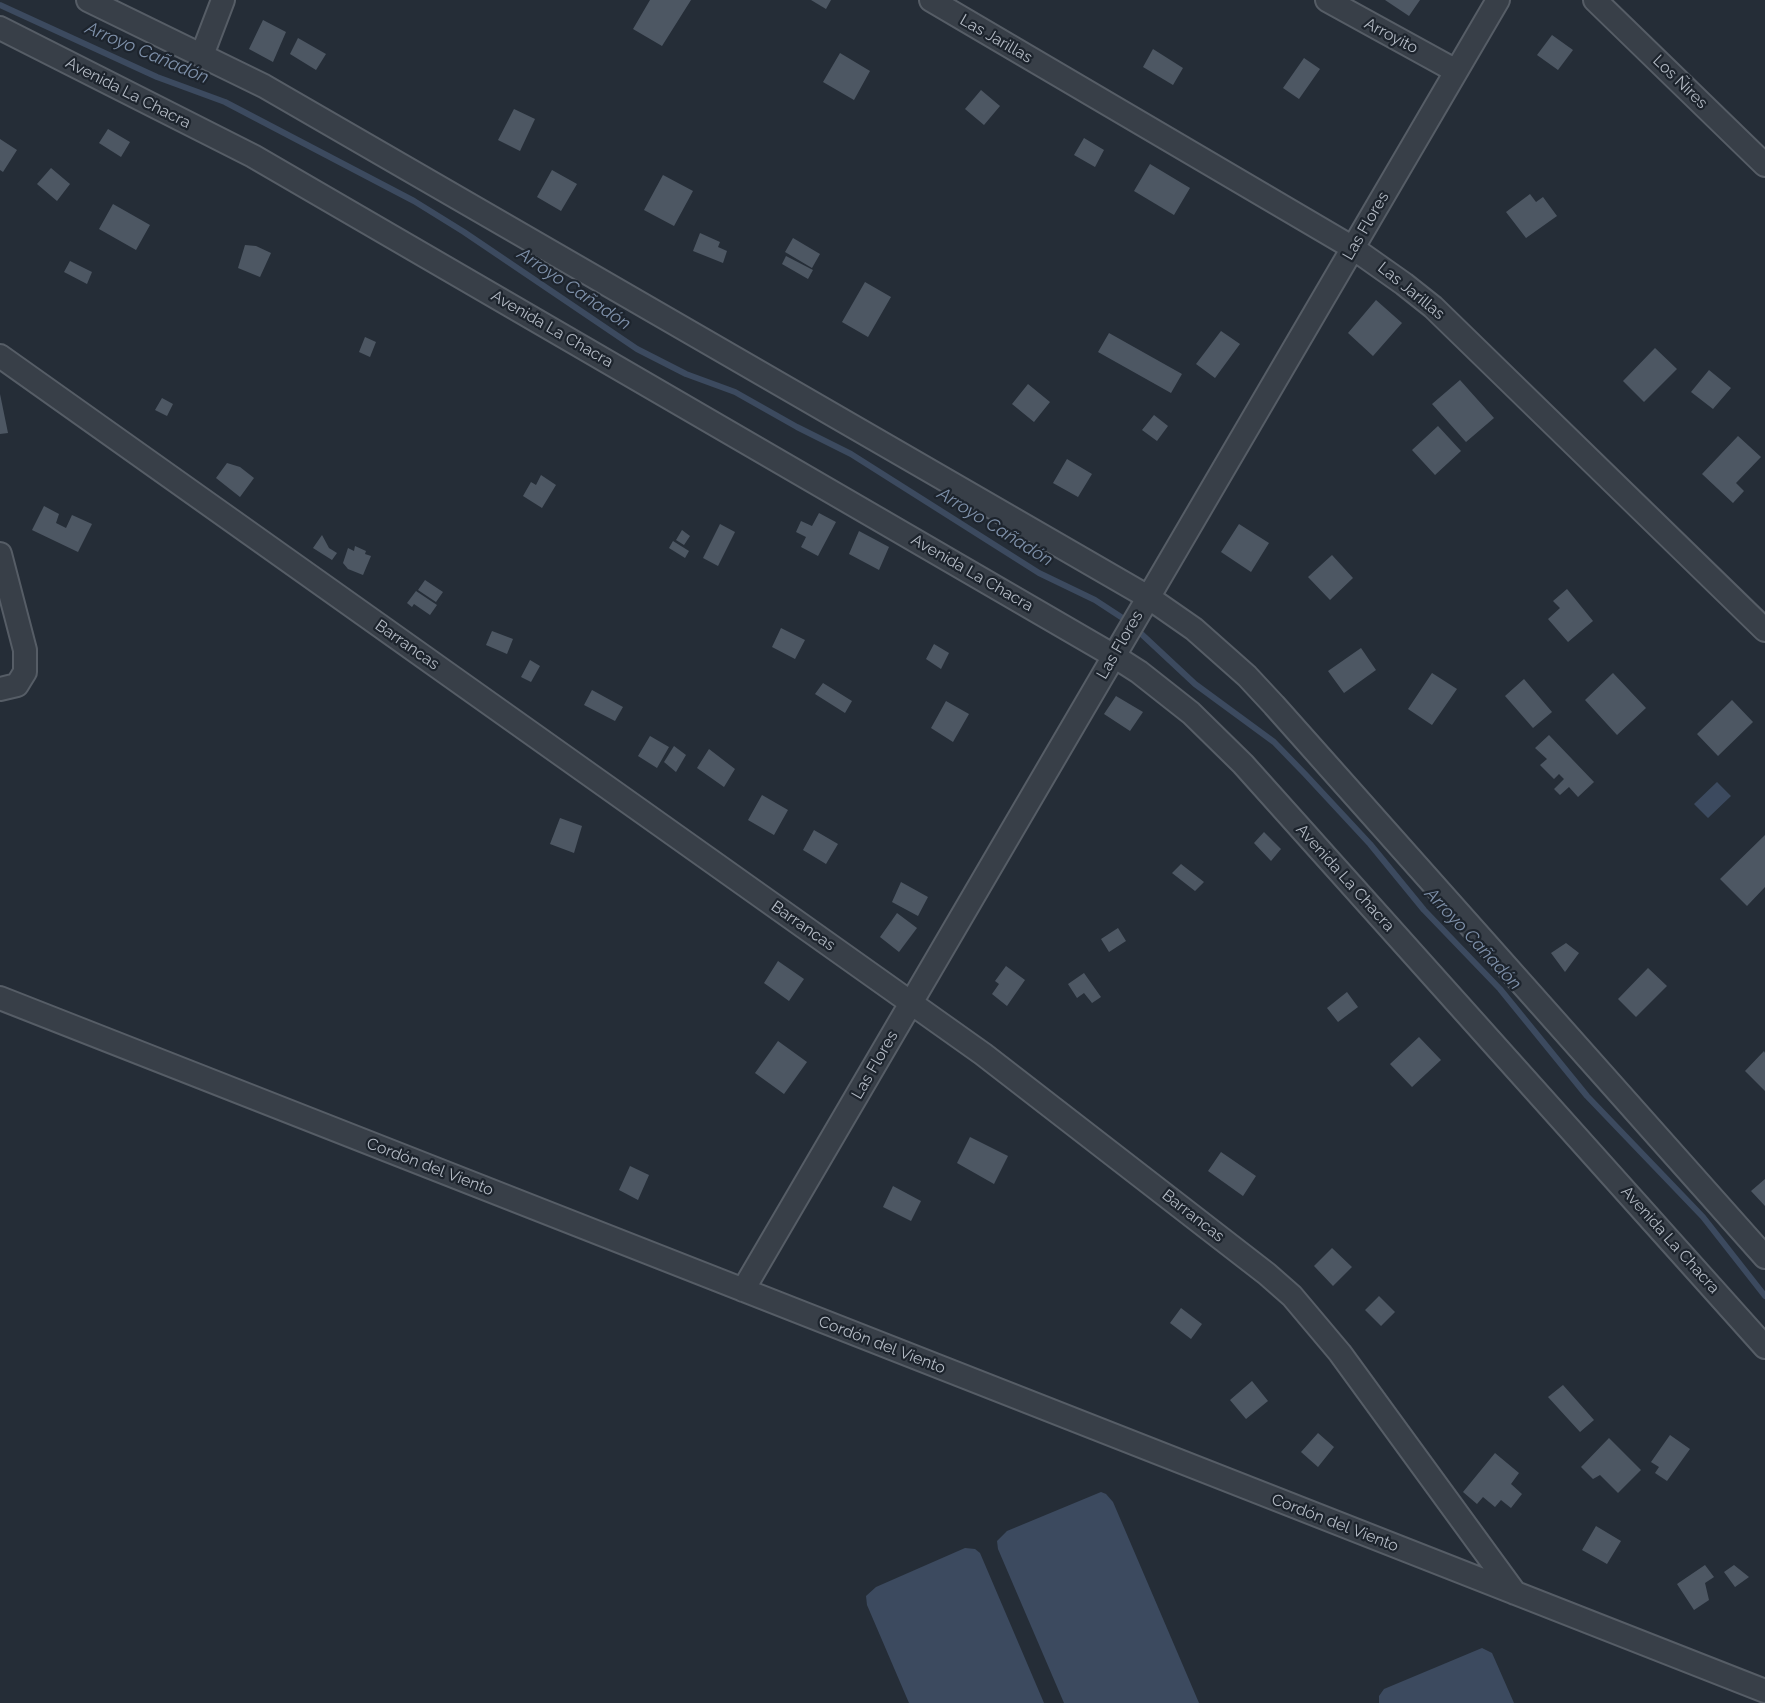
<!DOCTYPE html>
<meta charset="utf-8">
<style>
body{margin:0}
canvas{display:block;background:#252d37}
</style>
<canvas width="1765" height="1703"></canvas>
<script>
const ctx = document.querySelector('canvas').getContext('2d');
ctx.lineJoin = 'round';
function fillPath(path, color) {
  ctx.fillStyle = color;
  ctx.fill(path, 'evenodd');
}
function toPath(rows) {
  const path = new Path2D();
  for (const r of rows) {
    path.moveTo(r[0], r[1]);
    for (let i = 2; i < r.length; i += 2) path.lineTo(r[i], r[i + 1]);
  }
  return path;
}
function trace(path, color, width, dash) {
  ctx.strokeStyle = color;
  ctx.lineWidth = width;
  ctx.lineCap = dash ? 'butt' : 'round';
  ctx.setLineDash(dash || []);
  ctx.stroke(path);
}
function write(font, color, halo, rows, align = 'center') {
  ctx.font = font + ' Raleway,sans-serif';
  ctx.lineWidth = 4.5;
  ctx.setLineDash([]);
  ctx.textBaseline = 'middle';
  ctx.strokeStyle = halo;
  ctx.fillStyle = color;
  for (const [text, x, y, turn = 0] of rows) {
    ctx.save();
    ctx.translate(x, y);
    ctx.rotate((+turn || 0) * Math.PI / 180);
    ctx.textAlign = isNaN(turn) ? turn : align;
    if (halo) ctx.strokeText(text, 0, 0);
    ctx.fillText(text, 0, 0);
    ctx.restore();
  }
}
const water = toPath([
 [1717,782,1731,796,1708,818,1694,804],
 [1101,1492,1106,1494,1113,1502,1199,1703,1064,1703,998,1549,997,1541,1007,1531],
 [965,1548,975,1549,980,1553,1044,1703,909,1703,867,1605,866,1596,876,1587],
 [1482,1648,1492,1653,1514,1703,1379,1703,1379,1696,1384,1689]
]);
const stream = toPath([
 [0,5,157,77,225,102,414,201,464,232,637,349,686,374,735,392,797,427,851,454,1039,573,1095,600,1121,617],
 [1135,628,1195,684,1274,742,1305,774,1370,844,1424,910,1500,989,1587,1096,1703,1217,1765,1296]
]);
const building = toPath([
 [650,0,691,0,662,46,633,29],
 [811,0,831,0,826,9],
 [1385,0,1420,0,1409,16],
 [263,20,286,32,273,62,249,49],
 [1552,35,1573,50,1558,70,1537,55],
 [298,38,326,54,316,70,290,54],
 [1153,49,1183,68,1173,85,1143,67],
 [840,53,870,71,854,100,823,82],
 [1304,58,1320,69,1299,99,1283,88],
 [981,90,1000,106,984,125,965,109],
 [514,109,535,119,520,151,498,140],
 [108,129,130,142,121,157,99,143],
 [1084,138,1104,150,1095,167,1074,155],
 [0,139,17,150,3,172,0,170],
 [1150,164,1190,188,1174,215,1134,191],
 [51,168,70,184,57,201,37,184],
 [552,170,577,184,561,211,537,197],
 [663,175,693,191,674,226,644,210],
 [1530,194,1536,202,1543,197,1557,216,1526,238,1506,212],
 [113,204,150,225,136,250,99,229],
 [700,233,720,242,718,247,727,251,723,263,693,251],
 [793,238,820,254,812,268,785,252],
 [245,245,256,246,271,253,260,277,238,268],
 [786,256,813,270,808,279,782,264],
 [70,261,92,272,87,284,64,272],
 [865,282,891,297,868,337,842,322],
 [1376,300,1402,323,1373,356,1348,333],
 [1221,331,1240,344,1215,378,1196,364],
 [1109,333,1182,374,1171,393,1098,352],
 [365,337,376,342,370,357,359,352],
 [1655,348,1677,369,1644,402,1623,381],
 [1709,370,1731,388,1713,409,1691,392],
 [1460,380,1494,418,1466,442,1432,404],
 [1028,384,1050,402,1034,422,1012,404],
 [0,394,8,433,0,434],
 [162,398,173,404,167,416,155,410],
 [1154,415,1168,426,1157,441,1142,430],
 [1438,426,1461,451,1435,475,1412,450],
 [1738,436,1761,457,1736,483,1744,491,1733,503,1702,474],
 [1067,459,1092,474,1078,497,1053,483],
 [227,463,240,467,254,478,240,497,216,478],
 [541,475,556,485,542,508,523,496,531,482,536,485],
 [44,506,59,514,56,523,66,528,72,515,92,524,78,552,32,530],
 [819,513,836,522,818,556,801,547,806,537,796,532,801,521,812,526],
 [720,524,735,532,718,566,703,558],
 [1239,524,1269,543,1251,572,1221,552],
 [682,530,690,536,684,545,676,540],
 [859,531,889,547,879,570,849,554],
 [322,535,329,548,337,553,332,560,313,548],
 [673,541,689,551,685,558,669,548],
 [355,546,366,551,365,554,371,556,363,575,348,569,343,563,348,548,354,551],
 [1332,555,1353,578,1330,600,1308,577],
 [425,580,443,592,436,602,418,590],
 [1567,589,1593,621,1568,642,1548,619,1560,608,1553,601],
 [416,591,437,605,430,615,414,604,412,607,407,603],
 [781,628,805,640,795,659,772,647],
 [492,631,513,639,507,654,486,645],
 [934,644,949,653,941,669,926,659],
 [1361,648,1376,670,1344,693,1328,671],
 [530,660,540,666,531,682,521,677],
 [1432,673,1457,689,1432,725,1408,709],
 [1613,673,1646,708,1617,735,1585,700],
 [1524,679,1552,712,1533,728,1505,696],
 [823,683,852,701,845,713,815,694],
 [592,690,623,707,615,721,584,705],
 [1116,696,1143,712,1130,731,1104,714],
 [1732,700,1753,722,1718,756,1697,734],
 [946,701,969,714,953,742,931,728],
 [1549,735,1594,782,1578,797,1569,787,1560,795,1554,789,1564,779,1559,774,1554,779,1540,765,1547,759,1535,748],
 [650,736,669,747,657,768,638,756],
 [674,746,686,755,676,772,664,762],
 [709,749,735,769,724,787,697,768],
 [762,795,788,810,774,835,748,820],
 [560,818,582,826,574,853,550,844],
 [814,830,838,844,826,864,803,850],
 [1264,832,1281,849,1271,861,1254,843],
 [1765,835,1765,887,1747,906,1720,879],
 [1181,864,1204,882,1195,891,1172,873],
 [901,882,928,897,918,916,892,902],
 [897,913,917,928,899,952,880,937],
 [1118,928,1126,941,1109,952,1101,939],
 [1566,943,1579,953,1565,972,1551,953],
 [778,961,804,979,789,1001,764,983],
 [1006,966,1025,980,1007,1006,992,994,999,984,995,981],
 [1648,968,1667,986,1636,1017,1618,999],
 [1084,973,1101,997,1092,1003,1084,993,1077,998,1068,984],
 [1347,992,1358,1007,1338,1022,1327,1008],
 [1419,1037,1441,1060,1412,1087,1390,1064],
 [778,1041,807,1062,784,1094,755,1073],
 [1764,1051,1765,1053,1765,1091,1745,1071],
 [970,1137,1008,1156,994,1184,957,1163],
 [1221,1152,1256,1176,1243,1196,1208,1171],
 [630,1166,649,1175,638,1200,619,1190],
 [1765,1179,1765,1206,1751,1191],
 [893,1186,921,1201,911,1221,883,1207],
 [1332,1248,1352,1267,1333,1286,1314,1266],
 [1379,1296,1395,1312,1381,1326,1365,1310],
 [1181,1308,1202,1324,1191,1339,1170,1323],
 [1252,1381,1268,1401,1246,1419,1230,1400],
 [1563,1385,1594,1420,1580,1432,1548,1397],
 [1318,1433,1334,1447,1318,1467,1301,1452],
 [1670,1435,1690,1449,1667,1481,1655,1473,1659,1467,1651,1462],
 [1609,1438,1641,1470,1618,1493,1600,1475,1593,1479,1581,1467],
 [1495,1453,1519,1473,1511,1484,1522,1494,1511,1508,1501,1500,1495,1507,1483,1497,1477,1504,1463,1492],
 [1596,1526,1621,1541,1607,1564,1582,1550],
 [1705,1565,1714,1577,1705,1583,1709,1600,1694,1610,1677,1584],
 [1734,1565,1749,1577,1735,1587,1724,1572]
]);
const minor = toPath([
 [88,0,264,86,1148,597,1194,629,1247,676,1274,705,1765,1257],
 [931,0,1353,248,1404,284,1433,307,1765,630],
 [1327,0,1456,71],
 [1595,0,1765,165],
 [0,28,253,156,1114,656,1139,672,1191,713,1243,764,1765,1347],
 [202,55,223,0],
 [0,356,983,1054,1267,1274,1292,1296,1340,1353,1515,1593],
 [0,554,25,650,25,672,17,685,0,689],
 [0,998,1765,1691],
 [743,1290,1498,0]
]);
const streetNames = [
 ["Arroyito",1391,36,28],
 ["Las Jarillas",996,39,30],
 ["Los Ñires",1680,82,44],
 ["Avenida La Chacra",128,93,27],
 ["Las Flores",1366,226,-60],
 ["Las Jarillas",1411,291,39],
 ["Avenida La Chacra",552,329,30],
 ["Avenida La Chacra",972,573,30],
 ["Barrancas",407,645,35],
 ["Las Flores",1120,645,-60],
 ["Avenida La Chacra",1345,878,48],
 ["Barrancas",803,926,35],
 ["Las Flores",875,1065,-60],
 ["Cordón del Viento",430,1167,21],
 ["Barrancas",1193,1216,38],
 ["Avenida La Chacra",1670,1240,48],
 ["Cordón del Viento",882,1345,21],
 ["Cordón del Viento",1335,1523,21]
];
const waterNames = [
 ["Arroyo Cañadón",147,53,23],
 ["Arroyo Cañadón",574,289,34],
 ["Arroyo Cañadón",995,527,32],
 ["Arroyo Cañadón",1473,939,47]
];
fillPath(water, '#3c4a5f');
trace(stream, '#3c4a5f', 6);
fillPath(building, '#4d5763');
trace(minor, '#565d66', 26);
trace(minor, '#383f48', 22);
write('16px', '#b3bac4', '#1d242d', streetNames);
write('italic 18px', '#7e90a9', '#1d242d', waterNames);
</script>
